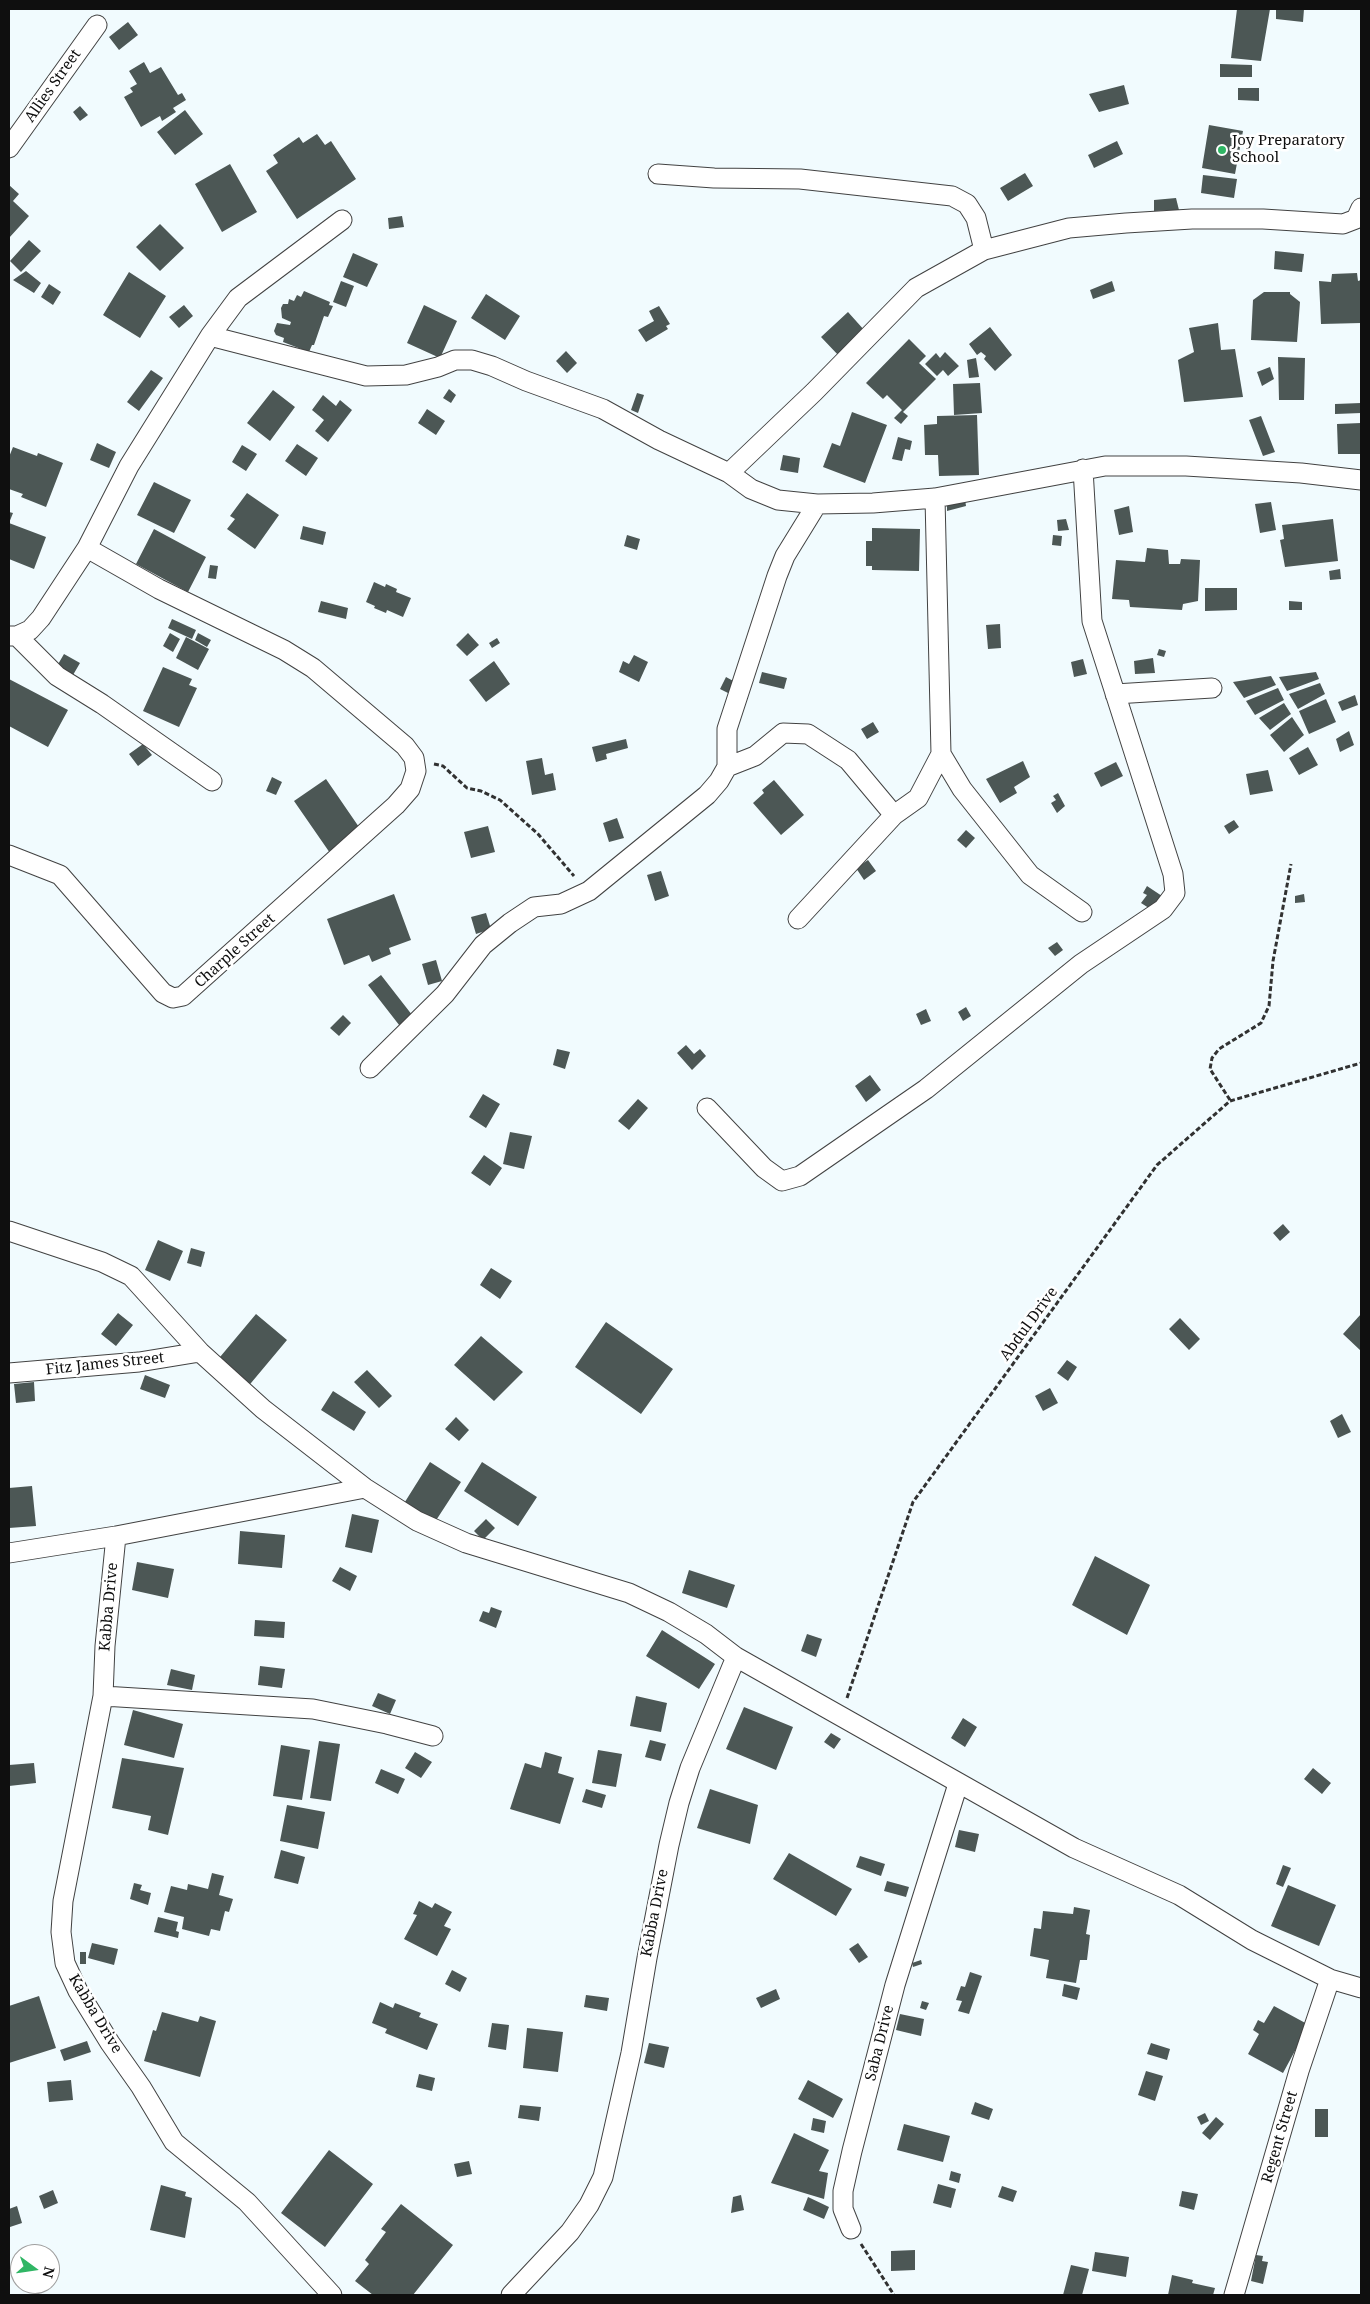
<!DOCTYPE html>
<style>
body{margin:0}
#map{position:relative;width:1370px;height:2304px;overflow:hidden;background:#f1fbfe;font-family:"Noto Serif",serif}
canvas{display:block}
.frame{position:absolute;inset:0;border:10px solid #0f0f0f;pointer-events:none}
.north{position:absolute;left:10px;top:2244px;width:50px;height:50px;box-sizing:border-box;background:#fff;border:1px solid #9f9f9f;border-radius:50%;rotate:104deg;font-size:14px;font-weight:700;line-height:20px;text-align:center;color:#0f0f0f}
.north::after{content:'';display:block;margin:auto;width:18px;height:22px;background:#30b665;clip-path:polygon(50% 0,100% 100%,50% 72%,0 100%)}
</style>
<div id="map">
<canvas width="1370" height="2304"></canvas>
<div class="frame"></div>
<div class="north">N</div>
</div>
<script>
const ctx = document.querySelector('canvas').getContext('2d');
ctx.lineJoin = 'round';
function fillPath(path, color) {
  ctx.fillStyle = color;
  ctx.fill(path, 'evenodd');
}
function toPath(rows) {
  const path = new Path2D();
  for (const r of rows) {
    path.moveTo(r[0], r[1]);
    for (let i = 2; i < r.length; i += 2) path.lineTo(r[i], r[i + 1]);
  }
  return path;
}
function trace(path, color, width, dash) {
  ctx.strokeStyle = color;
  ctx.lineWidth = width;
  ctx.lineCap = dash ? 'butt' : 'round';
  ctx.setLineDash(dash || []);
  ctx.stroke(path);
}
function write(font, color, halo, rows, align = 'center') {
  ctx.font = font + ' "Noto Serif",serif';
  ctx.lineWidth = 5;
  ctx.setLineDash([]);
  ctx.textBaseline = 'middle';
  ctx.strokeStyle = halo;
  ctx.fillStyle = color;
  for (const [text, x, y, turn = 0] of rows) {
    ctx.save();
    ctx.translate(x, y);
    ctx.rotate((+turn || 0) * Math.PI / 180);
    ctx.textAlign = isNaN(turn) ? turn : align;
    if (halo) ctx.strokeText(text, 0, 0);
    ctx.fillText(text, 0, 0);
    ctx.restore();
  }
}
const building = toPath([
 [1237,9,1270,9,1261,61,1231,58],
 [1276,9,1304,9,1303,22,1276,19],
 [128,22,138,35,119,50,109,37],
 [144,62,150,73,161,67,178,95,182,93,186,100,173,108,176,112,162,121,160,116,141,127,124,97,133,92,130,88,137,84,129,71],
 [1220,64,1252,65,1252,77,1220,77],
 [1124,85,1129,104,1099,112,1089,94],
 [1238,88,1259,88,1259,101,1238,100],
 [80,106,88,115,80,121,73,112],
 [185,110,203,134,175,155,157,132],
 [1209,125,1243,131,1235,174,1202,168],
 [317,134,325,145,331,141,356,179,297,219,266,171,278,163,273,155,299,137,303,143],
 [1117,141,1123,154,1094,168,1088,155],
 [230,164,257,212,222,232,195,184],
 [1025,173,1033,186,1008,201,1000,188],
 [1203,175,1237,179,1234,198,1201,193],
 [9,185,19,194,13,201,29,216,9,238],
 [1176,198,1179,210,1154,211,1154,200],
 [402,216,404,227,389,229,388,218],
 [160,224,184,248,160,271,136,247],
 [29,240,41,251,21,272,10,261],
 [1275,251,1304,254,1302,272,1274,269],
 [353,253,378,264,367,287,343,277],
 [26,271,41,283,34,293,13,280],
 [129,272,166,296,140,338,103,315],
 [1357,273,1358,281,1361,280,1361,323,1321,324,1319,281,1331,282,1332,274],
 [341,281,354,286,346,307,333,302],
 [1112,281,1115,291,1093,299,1090,290],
 [49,284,61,292,53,305,41,297],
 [304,291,330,302,329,305,333,306,328,317,324,316,314,345,312,345,309,352,283,342,284,338,276,335,274,331,277,323,290,325,291,322,282,318,281,308,283,304,288,304,289,299,294,301,297,295,301,297],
 [1264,292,1290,292,1290,294,1300,302,1297,342,1251,340,1253,300],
 [486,294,520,316,505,340,471,318],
 [184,305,193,316,179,328,169,317],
 [424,305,457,321,440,358,407,343],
 [659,306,670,324,666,326,668,329,646,342,638,330,654,321,649,311],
 [848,312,865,331,839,356,821,337],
 [1218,323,1221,350,1235,349,1243,397,1184,402,1178,360,1194,352,1189,328],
 [990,327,1012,355,995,371,984,359,986,356,981,352,977,355,969,344],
 [909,339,926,356,919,363,936,379,903,412,908,416,901,424,894,418,902,410,887,395,883,399,866,383],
 [566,351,577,363,567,373,556,361],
 [945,352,959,366,948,376,943,370,937,376,925,364,936,353,940,358],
 [1278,357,1305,358,1304,400,1279,400],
 [976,358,979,377,969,378,967,360],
 [1270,367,1274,379,1262,386,1257,372],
 [151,370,163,378,139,411,127,402],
 [980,383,982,413,954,415,953,384],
 [449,389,456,395,451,403,443,398],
 [273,390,295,407,270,441,247,423],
 [637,393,644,395,638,413,631,410],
 [323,395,336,406,340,400,352,410,328,442,315,431,324,420,312,410],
 [1361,403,1361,413,1335,414,1335,404],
 [427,409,445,421,436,435,418,423],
 [852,412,887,425,865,483,823,467,832,443,840,446],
 [977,415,979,475,939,476,938,455,925,455,924,425,937,424,937,416],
 [1261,416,1275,452,1263,456,1249,420],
 [1361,423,1361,454,1338,454,1337,424],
 [898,437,912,441,910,450,905,449,902,461,892,459],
 [97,443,116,452,109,468,90,460],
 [297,444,318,458,306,476,285,461],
 [242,445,257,454,246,471,232,462],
 [13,447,37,456,38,453,63,463,46,507,21,497,23,494,9,489,9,457],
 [783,455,800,458,798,473,780,470],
 [154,482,191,500,174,533,137,515],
 [247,493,279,515,255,549,227,529,235,519,230,516],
 [947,498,965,499,966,506,947,511],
 [1271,502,1276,530,1260,533,1255,504],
 [1129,506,1133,532,1119,535,1114,510],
 [9,512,13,513,9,523,46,537,34,569,9,559],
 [1066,519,1069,530,1058,531,1057,520],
 [1333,519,1338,561,1285,567,1280,540,1284,539,1282,525],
 [303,526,326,532,323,545,300,539],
 [872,528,920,529,919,571,872,570,872,566,866,566,866,541,872,541],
 [154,529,206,557,188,592,136,564],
 [627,535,640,539,637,550,624,546],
 [1053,535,1062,536,1061,546,1052,545],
 [1147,548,1168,550,1169,564,1180,564,1181,559,1200,560,1198,601,1183,604,1182,610,1130,607,1129,600,1112,599,1116,560,1145,562],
 [210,565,218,566,216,579,208,578],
 [1340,569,1341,579,1330,580,1329,571],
 [374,582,385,587,386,584,397,589,396,592,411,598,403,617,387,610,386,613,374,608,375,606,366,602],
 [1205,588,1237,588,1237,610,1205,611],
 [321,601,348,608,346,619,318,612],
 [1289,601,1302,602,1302,610,1289,610],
 [172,619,196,630,192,639,168,628],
 [1000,624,1001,648,988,649,986,625],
 [170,633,180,639,173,652,163,646],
 [198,633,211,640,207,647,195,640],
 [468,633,479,645,467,656,456,645],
 [186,637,209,649,198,670,176,658],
 [497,638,500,643,492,648,489,643],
 [1159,649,1166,651,1164,657,1157,655],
 [64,654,80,663,73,675,57,666],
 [634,655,648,662,639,682,619,672,623,661,629,664],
 [1153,658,1155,673,1135,674,1134,661],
 [1083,659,1087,674,1074,677,1071,662],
 [494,661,510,684,486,702,469,680],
 [163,667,192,679,189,685,197,688,179,727,143,711],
 [762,672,787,678,784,689,759,683],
 [1316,672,1319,679,1287,691,1279,677],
 [1271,676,1276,685,1244,698,1233,682],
 [726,677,737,683,730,694,720,689],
 [9,679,68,710,48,747,9,726],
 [1320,683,1325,694,1298,709,1289,694],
 [1278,688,1284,700,1255,715,1246,701],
 [1355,695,1358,705,1342,711,1338,702],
 [1326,699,1336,722,1309,734,1299,711],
 [1284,703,1291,714,1270,730,1259,718],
 [1292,717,1304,735,1284,752,1270,735],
 [873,722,879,732,867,739,861,729],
 [1349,731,1354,745,1340,752,1336,739],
 [626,739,628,748,606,754,607,759,596,762,592,747],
 [143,744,152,755,138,766,129,754],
 [1308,747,1318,765,1299,775,1289,758],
 [542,758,545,775,553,773,556,790,532,795,526,761],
 [1023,761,1030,777,1014,787,1017,793,1000,803,986,779],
 [1116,762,1123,776,1101,787,1094,773],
 [1268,770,1273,791,1250,795,1246,774],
 [272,777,282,782,276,795,266,791],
 [326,779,361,830,330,853,294,801],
 [774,780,804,815,781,835,753,803,764,793,762,790],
 [1058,793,1065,806,1057,813,1051,803,1056,800,1053,796],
 [617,818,624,838,609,842,603,823],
 [1234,820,1239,827,1229,834,1224,826],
 [488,826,495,852,471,858,464,832],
 [966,830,975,838,966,848,957,840],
 [868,860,876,871,864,880,856,868],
 [661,871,669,896,655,901,647,875],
 [1147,886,1162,896,1152,910,1141,903,1147,895,1143,893],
 [394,894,411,940,389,948,391,954,372,962,369,955,344,965,327,919],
 [1304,894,1305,902,1295,903,1295,896],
 [486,913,491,929,476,934,471,917],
 [1057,942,1063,950,1055,956,1048,948],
 [436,960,442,981,428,985,422,964],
 [381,975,416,1020,403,1030,368,985],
 [966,1007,971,1016,963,1021,958,1012],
 [926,1009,931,1021,921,1025,916,1014],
 [343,1015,351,1023,339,1036,330,1028],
 [686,1045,694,1054,700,1049,706,1056,692,1070,677,1053],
 [557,1049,570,1052,565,1069,553,1065],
 [870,1075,881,1090,866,1102,855,1086],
 [483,1094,500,1104,486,1128,469,1117],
 [638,1099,648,1108,629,1130,618,1121],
 [510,1132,532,1136,524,1169,503,1164],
 [484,1155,502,1168,490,1186,471,1173],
 [1283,1224,1290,1232,1280,1241,1273,1233],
 [158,1240,183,1251,170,1281,145,1270],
 [191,1248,205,1252,201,1267,187,1263],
 [491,1268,512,1281,500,1299,480,1285],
 [118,1313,133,1325,116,1346,101,1334],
 [256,1314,287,1340,246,1389,215,1363],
 [1361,1314,1361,1351,1343,1334],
 [1180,1318,1200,1339,1189,1350,1169,1329],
 [606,1322,673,1369,641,1414,575,1367],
 [481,1336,523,1372,494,1401,454,1365],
 [1067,1360,1077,1367,1068,1381,1057,1373],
 [367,1370,392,1396,379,1408,354,1382],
 [145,1375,170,1385,165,1398,140,1389],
 [34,1382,35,1401,16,1403,14,1384],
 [1050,1388,1058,1403,1043,1411,1035,1396],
 [333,1391,366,1412,354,1431,321,1410],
 [1342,1414,1351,1432,1338,1438,1330,1421],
 [456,1417,469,1430,459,1441,445,1429],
 [430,1462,461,1482,433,1525,403,1505],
 [482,1462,537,1497,518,1526,464,1491],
 [32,1486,36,1526,9,1528,9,1488],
 [352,1514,379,1520,372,1553,345,1547],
 [486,1519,495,1528,483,1540,474,1531],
 [240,1531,285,1535,282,1568,238,1564],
 [1095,1556,1150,1585,1127,1635,1072,1605],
 [137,1562,174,1569,168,1598,132,1590],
 [340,1567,357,1576,350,1591,332,1581],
 [689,1570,735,1585,727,1608,682,1593],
 [491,1607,502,1611,496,1628,479,1621,483,1611,489,1613],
 [255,1620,285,1622,284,1638,254,1636],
 [662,1630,715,1664,699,1689,646,1656],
 [807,1634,822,1639,816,1657,801,1651],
 [260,1666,285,1669,282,1688,258,1685],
 [171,1669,195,1675,192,1690,167,1685],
 [378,1693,396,1700,390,1714,372,1706],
 [636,1696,667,1703,661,1732,630,1726],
 [744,1707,793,1727,776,1770,726,1749],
 [133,1710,183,1724,174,1758,124,1745],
 [963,1718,977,1727,965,1747,951,1738],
 [831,1733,841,1739,834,1749,824,1742],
 [650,1740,666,1744,661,1761,645,1757],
 [319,1741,340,1744,331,1801,310,1798],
 [281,1745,310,1750,302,1800,273,1796],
 [598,1750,622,1754,616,1787,592,1783],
 [415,1752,432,1762,421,1778,405,1768],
 [545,1752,562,1757,558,1773,574,1778,560,1824,510,1809,525,1763,541,1768],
 [122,1758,184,1768,168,1835,148,1830,151,1816,112,1808],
 [34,1763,36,1783,9,1786,9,1765],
 [1313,1768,1331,1783,1322,1794,1304,1779],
 [381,1769,405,1779,398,1794,375,1783],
 [586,1789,606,1795,602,1808,582,1802],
 [710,1789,758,1805,750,1844,697,1828],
 [287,1805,325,1812,318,1849,280,1841],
 [959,1830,979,1834,975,1852,955,1847],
 [281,1850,305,1857,298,1884,274,1878],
 [789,1853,852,1889,836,1916,773,1879],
 [860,1856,885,1864,881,1876,856,1867],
 [1283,1865,1291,1868,1283,1887,1276,1884],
 [212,1873,224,1876,219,1895,233,1899,229,1912,225,1911,220,1931,211,1929,209,1936,182,1929,184,1917,164,1912,171,1886,187,1890,188,1884,208,1889],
 [887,1881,909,1887,906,1897,884,1891],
 [134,1883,142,1885,140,1890,151,1893,148,1905,130,1899],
 [1288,1885,1336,1905,1319,1946,1271,1926],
 [419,1901,432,1908,435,1903,452,1912,444,1926,451,1929,437,1956,404,1939,417,1915,413,1914],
 [1074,1907,1090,1910,1086,1934,1090,1935,1087,1960,1080,1960,1076,1983,1046,1978,1049,1960,1030,1956,1034,1928,1041,1929,1043,1911,1073,1914],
 [158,1917,178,1922,176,1931,179,1932,178,1938,154,1932],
 [92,1943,118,1949,114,1965,88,1958],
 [858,1943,868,1957,859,1963,849,1949],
 [80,1952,86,1952,86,1964,80,1964],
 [921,1960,922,1964,913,1967,912,1963],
 [452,1970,467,1978,460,1992,445,1984],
 [970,1972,982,1976,969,2014,958,2011,962,2001,956,2000,961,1986,965,1987],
 [1064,1984,1080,1988,1077,2000,1062,1996],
 [776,1989,780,1999,761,2008,756,1998],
 [586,1995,609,1998,607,2011,584,2007],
 [39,1996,56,2048,9,2063,9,2006],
 [922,2001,929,2003,926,2010,920,2008],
 [380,2002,393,2008,395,2003,421,2013,419,2017,438,2024,427,2050,385,2033,387,2029,372,2023],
 [1274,2006,1309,2025,1283,2073,1248,2054,1259,2034,1253,2030,1258,2020,1264,2023],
 [162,2012,198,2022,200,2016,216,2021,200,2077,144,2061,153,2030,156,2031],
 [900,2014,924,2019,921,2036,896,2030],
 [492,2023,509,2025,506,2050,488,2047],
 [527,2028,563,2032,558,2072,523,2068],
 [87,2041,91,2052,64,2061,60,2050],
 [649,2043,669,2047,664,2068,644,2063],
 [1151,2043,1170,2049,1167,2060,1147,2054],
 [1146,2071,1163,2076,1155,2101,1138,2095],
 [419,2074,435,2078,432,2091,416,2087],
 [71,2080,73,2100,49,2102,47,2082],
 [808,2080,843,2099,833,2118,798,2099],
 [975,2102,993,2109,989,2120,971,2114],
 [520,2105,541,2107,539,2121,518,2118],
 [1315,2109,1328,2109,1328,2137,1315,2137],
 [1205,2113,1209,2121,1201,2125,1197,2117],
 [1216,2117,1224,2124,1210,2140,1202,2133],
 [813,2118,826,2121,824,2133,811,2130],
 [904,2124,950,2136,943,2162,897,2150],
 [794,2133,829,2150,819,2171,828,2173,824,2199,771,2183],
 [329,2150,373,2184,325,2247,281,2213],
 [469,2161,472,2174,457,2177,454,2164],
 [951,2171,961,2174,959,2183,949,2180],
 [938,2184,956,2189,951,2208,933,2203],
 [161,2185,186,2192,185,2196,192,2198,185,2238,150,2230],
 [1002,2186,1017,2191,1013,2202,998,2197],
 [53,2190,58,2203,44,2209,39,2196],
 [1182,2191,1198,2194,1194,2210,1179,2206],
 [741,2195,744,2210,731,2213,733,2197],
 [808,2197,829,2207,824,2219,803,2210],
 [401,2204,453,2245,413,2295,373,2295,355,2281,369,2264,365,2260,386,2232,381,2229],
 [17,2206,22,2223,10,2227,9,2209],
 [915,2250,915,2270,891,2271,891,2251],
 [1095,2252,1129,2257,1126,2277,1092,2271],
 [1256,2255,1263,2256,1262,2261,1268,2262,1263,2284,1251,2281],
 [1071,2265,1089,2269,1082,2295,1063,2295],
 [1172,2275,1193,2280,1192,2283,1215,2288,1213,2295,1168,2295]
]);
const path = toPath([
 [434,764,443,766,467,788,481,791,500,800,538,834,574,876],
 [1230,1100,1210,1069,1212,1058,1219,1049,1261,1023,1269,1006,1273,961,1291,864],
 [847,1698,913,1502,1157,1165,1230,1101,1361,1063],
 [861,2244,894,2295]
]);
const minor = toPath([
 [9,148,97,25],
 [658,174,714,178,800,179,952,196,967,204,976,218,984,250],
 [210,336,238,298,342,220],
 [729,473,814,392,916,288,984,250,1069,228,1126,223,1192,219,1263,219,1343,224,1356,219,1361,208],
 [9,636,17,636,30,630,41,618,87,548,129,466,210,336,366,376,406,375,438,367,455,360,472,360,492,366,526,381,603,409,659,440,729,473,751,489,778,500,817,504,873,503,935,498,1105,466,1186,466,1301,473,1361,480],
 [17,636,57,676,102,704,212,781],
 [1115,694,1212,688],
 [941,754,962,789,1030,875,1082,912],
 [727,767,755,756,783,733,808,734,848,760,894,815],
 [9,855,60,875,163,993,173,998,183,996,396,805,410,789,416,771,414,758,405,746,313,668,284,650,159,589,87,548],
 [798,919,894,815,918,798,941,754,935,498],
 [370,1068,445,994,483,945,510,923,534,907,561,904,589,891,707,795,719,781,727,767,727,729,777,576,785,556,817,504],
 [707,1108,764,1168,782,1181,800,1176,926,1089,1081,964,1163,909,1175,893,1173,874,1092,621,1083,469],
 [9,1231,102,1262,131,1276,200,1352,263,1409,365,1488,417,1521,466,1543,629,1593,669,1612,706,1634,736,1657,1074,1848,1179,1895,1252,1940,1330,1979,1361,1988],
 [9,1373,139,1362,200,1352],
 [116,1536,105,1646,103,1696,63,1901,61,1932,65,1963,78,1991,110,2043,141,2087,174,2142,247,2202,332,2295],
 [9,1553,116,1536,365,1488],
 [103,1696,313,1709,387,1724,433,1736],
 [851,2229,843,2209,843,2191,852,2151,895,1985,958,1784],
 [511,2295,570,2232,589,2205,603,2177,631,2053,647,1958,669,1845,679,1803,690,1768,736,1657],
 [1234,2295,1299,2071,1330,1979]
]);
const markers = [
 [1222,150,5,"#30b665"]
];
const streetNames = [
 ["Allies Street",53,86,-55],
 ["Charple Street",235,951,-42],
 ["Abdul Drive",1029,1324,-54],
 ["Fitz James Street",105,1364,-6],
 ["Kabba Drive",109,1607,-85],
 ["Kabba Drive",655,1913,-79],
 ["Kabba Drive",95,2014,59],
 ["Saba Drive",880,2043,-76],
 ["Regent Street",1280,2137,-74]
];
const poiNames = [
 ["Joy Preparatory",1232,141],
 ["School",1232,158]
];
fillPath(building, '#4c5755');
trace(minor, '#424242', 21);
trace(path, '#313131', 3, [5, 2.5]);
trace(minor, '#fff', 19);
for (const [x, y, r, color] of markers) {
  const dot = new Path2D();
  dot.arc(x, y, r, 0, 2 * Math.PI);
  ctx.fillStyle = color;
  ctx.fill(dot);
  trace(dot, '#fff', 2);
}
write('15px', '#0f0f0f', '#fff', streetNames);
write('15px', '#0f0f0f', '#fff', poiNames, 'left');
</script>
